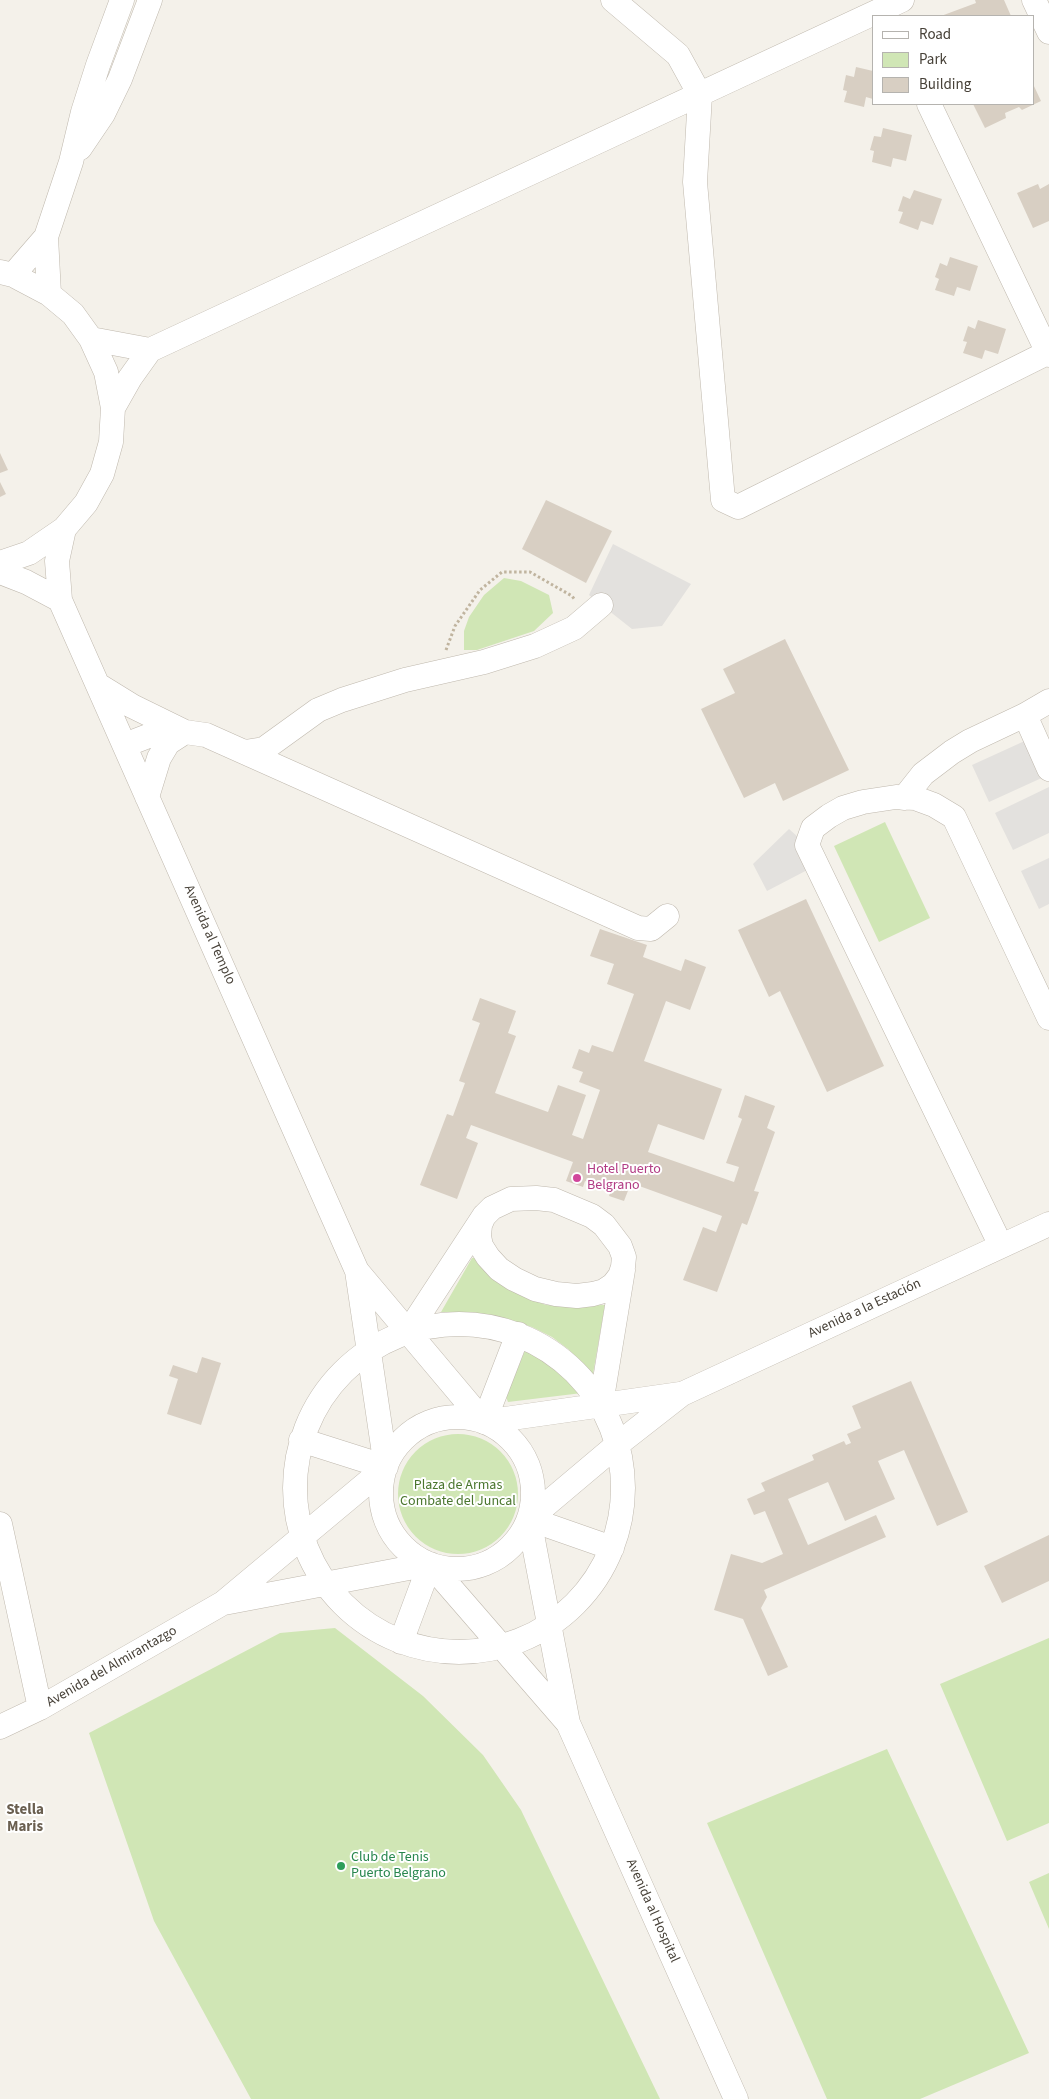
<!DOCTYPE html>
<meta charset="utf-8">
<style>
body{margin:0}
#map{position:relative;width:1049px;height:2099px;overflow:hidden;background:#f4f1ea;font-family:"Source Sans 3",sans-serif}
canvas{display:block}
.legend{position:absolute;left:872px;top:15px;width:162px;height:90px;box-sizing:border-box;background:#fff;border:1px solid #b5b3af;margin:0;padding:6px 9px;list-style:none;font-size:15px;color:#474138}
.legend li{display:flex;align-items:center;gap:10px;height:25px}
.legend b{width:25px;border:1px solid #b5b3af}
</style>
<div id="map">
<canvas width="1049" height="2099"></canvas>
<ul class="legend">
<li><b style="height:6px;background:#fff"></b>Road</li>
<li><b style="height:14px;background:#d0e6b5"></b>Park</li>
<li><b style="height:14px;background:#d8cfc3"></b>Building</li>
</ul>
</div>
<script>
const ctx = document.querySelector('canvas').getContext('2d');
ctx.lineJoin = 'round';
function fillPath(path, color) {
  ctx.fillStyle = color;
  ctx.fill(path, 'evenodd');
}
function toPath(rows) {
  const path = new Path2D();
  for (const r of rows) {
    if (r.length === 3) {
      path.moveTo(r[0] + r[2], r[1]);
      path.arc(r[0], r[1], r[2], 0, 2 * Math.PI);
      continue;
    }
    path.moveTo(r[0], r[1]);
    for (let i = 2; i < r.length; i += 2) path.lineTo(r[i], r[i + 1]);
  }
  return path;
}
function trace(path, color, width, dash) {
  ctx.strokeStyle = color;
  ctx.lineWidth = width;
  ctx.lineCap = dash ? 'butt' : 'round';
  ctx.setLineDash(dash || []);
  ctx.stroke(path);
}
function write(font, color, halo, rows, align = 'center') {
  ctx.font = font + ' "Source Sans 3",sans-serif';
  ctx.lineWidth = 4;
  ctx.setLineDash([]);
  ctx.textBaseline = 'middle';
  ctx.strokeStyle = halo;
  ctx.fillStyle = color;
  for (const [text, x, y, turn = 0] of rows) {
    ctx.save();
    ctx.translate(x, y);
    ctx.rotate((+turn || 0) * Math.PI / 180);
    ctx.textAlign = isNaN(turn) ? turn : align;
    if (halo) ctx.strokeText(text, 0, 0);
    ctx.fillText(text, 0, 0);
    ctx.restore();
  }
}
const green = toPath([
 [504,578,521,581,549,595,553,613,534,631,477,650,464,650,464,631,469,617,484,595],
 [885,822,930,918,879,942,834,846],
 [472,1258,475,1258,492,1277,506,1288,525,1297,546,1305,565,1306,605,1305,593,1374,568,1349,552,1337,532,1327,490,1315,441,1312],
 [530,1346,545,1354,568,1370,581,1384,584,1388,582,1393,508,1402,506,1397,526,1348],
 [458,1494,60],
 [335,1628,423,1696,483,1755,521,1810,660,2099,251,2099,154,1921,89,1733,280,1633],
 [1049,1638,1049,1823,1007,1841,940,1684],
 [887,1749,1029,2053,920,2099,827,2099,707,1823],
 [1049,1873,1049,1929,1029,1882]
]);
const parking = toPath([
 [613,544,691,584,662,626,632,629,589,595],
 [1029,739,1046,776,989,802,972,765],
 [1049,787,1049,833,1013,850,995,813],
 [789,829,807,845,815,866,767,891,753,864],
 [1049,858,1049,904,1039,909,1021,871]
]);
const building = toPath([
 [975,0,1004,0,1011,16,941,16,976,3],
 [856,67,873,71,873,99,866,97,864,107,844,102,847,91,843,90,846,75,854,77],
 [1033,84,1041,101,1022,110,1019,107,1005,113,1006,118,985,128,973,104,1033,104],
 [883,128,912,135,906,161,893,158,891,167,872,162,874,151,870,150,874,136,881,137],
 [1038,184,1040,189,1049,184,1049,221,1033,228,1017,193],
 [914,190,942,199,933,225,921,221,918,230,899,223,903,212,898,211,903,196,910,199],
 [950,257,978,266,970,291,957,287,954,296,935,290,939,279,935,277,940,263,947,266],
 [978,320,1006,329,998,354,985,350,982,359,963,353,967,342,963,341,968,326,975,329],
 [0,453,8,470,0,473],
 [0,482,6,494,0,497],
 [546,500,612,531,586,583,522,549],
 [785,639,849,770,783,801,775,783,744,798,701,709,735,693,723,669],
 [806,899,884,1066,827,1092,780,991,769,997,738,930],
 [600,929,647,945,643,957,681,971,685,959,706,967,690,1010,666,1001,644,1061,722,1089,704,1140,658,1124,648,1152,734,1182,739,1167,726,1163,742,1119,738,1117,745,1095,775,1106,767,1128,775,1132,754,1191,759,1192,747,1225,742,1223,717,1292,683,1280,703,1227,716,1232,722,1216,631,1183,624,1201,609,1196,611,1190,585,1181,583,1187,566,1181,573,1162,471,1125,466,1138,478,1143,457,1199,420,1185,447,1114,453,1116,465,1083,459,1081,480,1023,472,1020,480,998,516,1011,508,1033,516,1036,495,1093,548,1112,558,1085,586,1095,572,1135,583,1139,600,1090,579,1082,583,1072,572,1068,579,1049,589,1053,592,1045,613,1052,634,994,607,984,614,964,590,956],
 [202,1357,221,1363,201,1425,167,1414,178,1379,169,1376,173,1365,197,1373],
 [911,1381,968,1512,937,1526,904,1450,878,1461,895,1499,845,1521,828,1482,788,1499,808,1545,876,1515,886,1537,764,1590,767,1597,761,1608,788,1667,768,1676,743,1619,714,1610,731,1554,762,1563,783,1554,765,1511,754,1515,747,1499,765,1491,761,1483,814,1460,812,1455,844,1441,846,1445,851,1443,847,1434,861,1428,852,1406],
 [1049,1535,1049,1581,1002,1603,984,1566]
]);
const path = toPath([
 [446,650,455,626,480,590,502,572,530,572,572,596,575,600]
]);
const minor = toPath([
 [613,0,678,55,700,95,695,182,723,500,738,507,1049,352],
 [1034,0,1049,32],
 [929,104,1049,355],
 [80,148,103,114,120,79,150,0],
 [0,272,13,275,49,294,73,314,91,339,106,372,113,408,111,442,102,474,86,503,64,529,29,553,0,563],
 [13,275,46,237],
 [49,294,46,237,71,162,83,112,98,65,122,0],
 [91,339,150,350],
 [113,408,130,378,150,350,902,0],
 [64,529,57,561,60,600,357,1271,386,1467],
 [0,572,26,582,60,600],
 [98,685,132,706,183,731],
 [1025,715,1049,769],
 [125,745,156,733,185,732,206,735,638,928,651,929,667,916],
 [245,752,264,749,318,710,342,700,405,680,484,662,535,646,574,628,601,605],
 [147,797,159,758,168,743,185,732],
 [904,798,923,774,952,752,970,741,1025,715,1049,701],
 [1001,1246,807,845,813,828,829,816,843,808,863,802,896,797,915,798,934,805,954,817,1049,1018],
 [357,1271,484,1422],
 [459,1488,164],
 [408,1332,484,1216,492,1208,511,1199,536,1198,554,1200,592,1216,604,1225,620,1246,624,1257,623,1267,620,1276,613,1285,604,1291,593,1294,577,1296,556,1294,535,1289,514,1279,499,1269,488,1257,481,1246,479,1236,480,1225,484,1216],
 [601,1404,623,1270],
 [457,1493,76],
 [484,1422,680,1394],
 [484,1422,518,1334],
 [301,1440,386,1467],
 [529,1519,568,1723,736,2099],
 [529,1519,618,1444,682,1394,1049,1224],
 [529,1519,612,1548],
 [0,1524,40,1708],
 [430,1564,567,1722],
 [224,1603,430,1564],
 [401,1642,430,1564],
 [0,1727,40,1708,223,1603,386,1467]
]);
const markers = [
 [577,1178,5,"#d1479c"],
 [341,1866,5,"#2e9e5b"]
];
const streetNames = [
 ["Avenida al Templo",209,935,66],
 ["Avenida a la Estación",865,1309,-25],
 ["Avenida del Almirantazgo",112,1667,-30],
 ["Avenida al Hospital",652,1911,66]
];
const hotelNames = [
 ["Hotel Puerto",587,1170],
 ["Belgrano",587,1186]
];
const parkNames = [
 ["Plaza de Armas",458,1486],
 ["Combate del Juncal",458,1502]
];
const leisureNames = [
 ["Club de Tenis",351,1858],
 ["Puerto Belgrano",351,1874]
];
const neighbourhoodNames = [
 ["Stella",25,1811],
 ["Maris",25,1828]
];
fillPath(green, '#d0e6b5');
fillPath(parking, '#e3e1de');
fillPath(building, '#d8cfc3');
trace(minor, '#bfb8ad', 25);
trace(path, '#c0b49f', 3, [2.5, 2.5]);
trace(minor, '#fff', 24);
for (const [x, y, r, color] of markers) {
  const dot = new Path2D();
  dot.arc(x, y, r, 0, 2 * Math.PI);
  ctx.fillStyle = color;
  ctx.fill(dot);
  trace(dot, '#fff', 2);
}
write('14px', '#474138', '#fff', streetNames);
write('14px', '#b23c85', '#fff', hotelNames, 'left');
write('14px', '#4a762e', '#fff', parkNames);
write('14px', '#27864d', '#fff', leisureNames, 'left');
write('bold 15px', '#6a5f50', '#fff', neighbourhoodNames);
</script>
